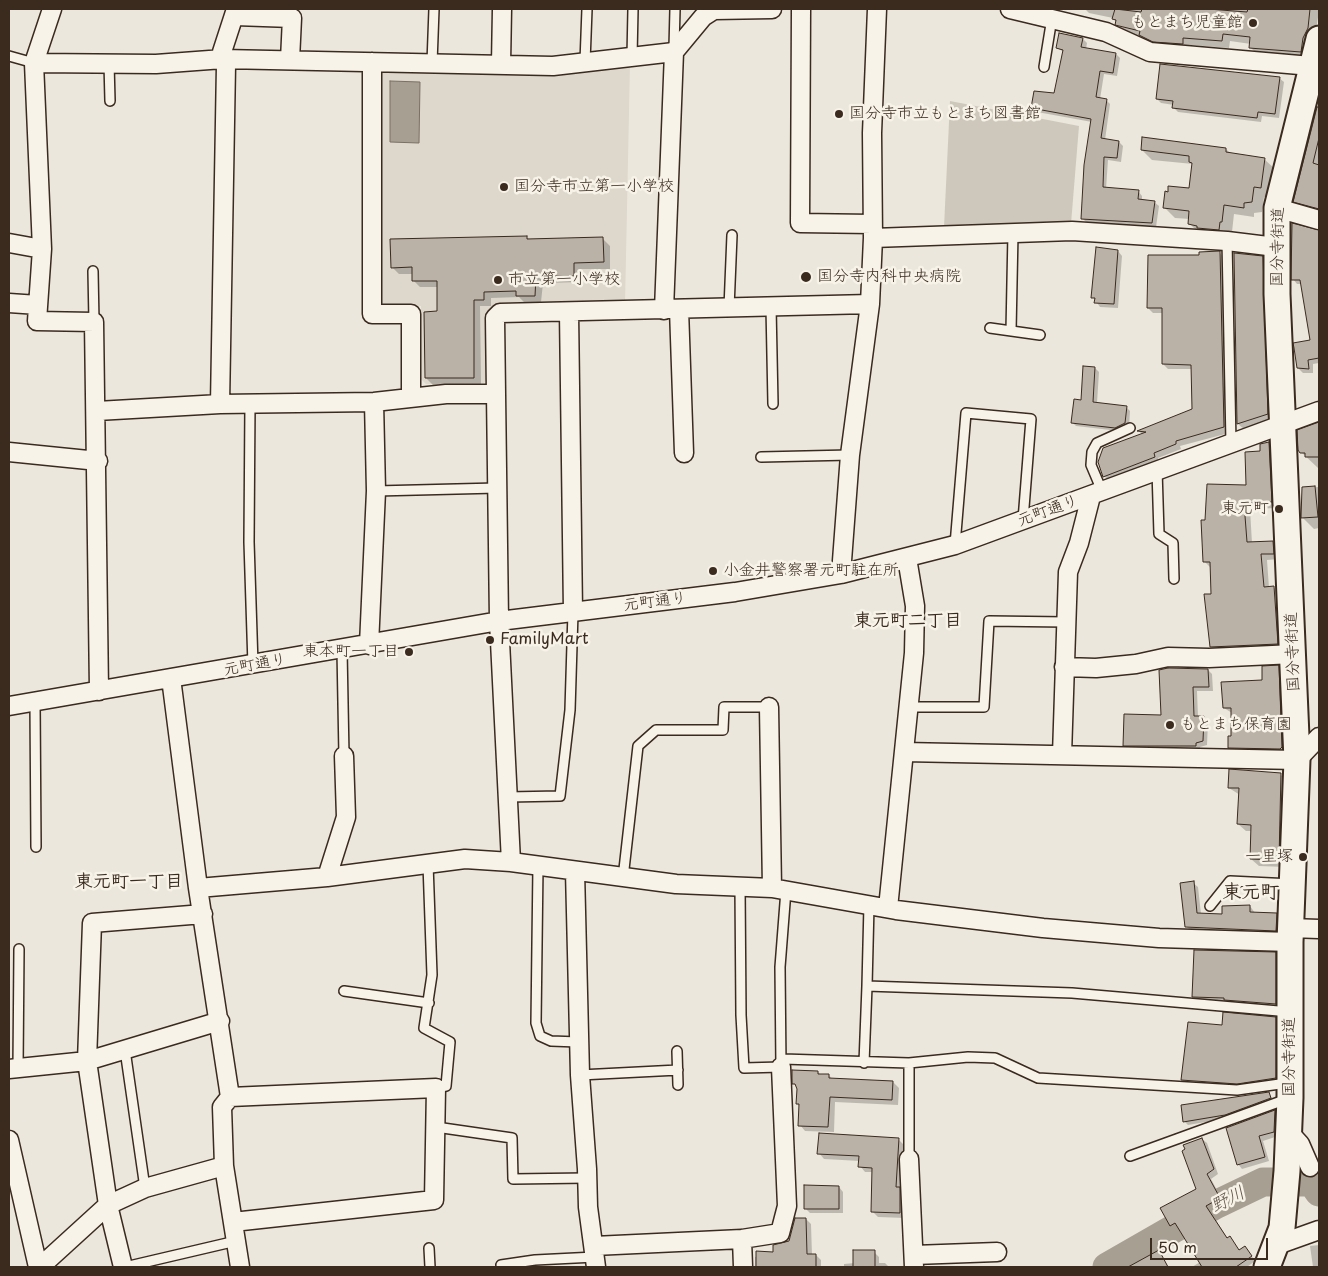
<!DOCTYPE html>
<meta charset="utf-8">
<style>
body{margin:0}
#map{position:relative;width:1328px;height:1276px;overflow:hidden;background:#ece7dc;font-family:"Playpen Sans",sans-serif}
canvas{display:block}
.frame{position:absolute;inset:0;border:10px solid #3b2a1e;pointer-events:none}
.scale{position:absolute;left:1150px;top:1238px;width:118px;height:22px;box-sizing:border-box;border:2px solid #3b2a1e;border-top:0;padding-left:6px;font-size:15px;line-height:18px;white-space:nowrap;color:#3b2a1e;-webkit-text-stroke:4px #f7f3e8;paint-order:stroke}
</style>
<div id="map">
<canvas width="1328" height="1276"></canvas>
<div class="frame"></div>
<div class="scale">50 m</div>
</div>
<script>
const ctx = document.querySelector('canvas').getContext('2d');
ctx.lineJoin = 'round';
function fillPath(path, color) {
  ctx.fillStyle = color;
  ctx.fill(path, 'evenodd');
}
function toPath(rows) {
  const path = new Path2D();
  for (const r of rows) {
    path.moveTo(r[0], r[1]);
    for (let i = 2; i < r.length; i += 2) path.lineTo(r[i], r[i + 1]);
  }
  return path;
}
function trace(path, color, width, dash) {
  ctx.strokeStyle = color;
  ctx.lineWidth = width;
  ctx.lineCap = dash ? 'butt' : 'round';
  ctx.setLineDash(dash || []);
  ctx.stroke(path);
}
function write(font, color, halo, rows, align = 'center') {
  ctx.font = font + ' "Playpen Sans","Klee One",sans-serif';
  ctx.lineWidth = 5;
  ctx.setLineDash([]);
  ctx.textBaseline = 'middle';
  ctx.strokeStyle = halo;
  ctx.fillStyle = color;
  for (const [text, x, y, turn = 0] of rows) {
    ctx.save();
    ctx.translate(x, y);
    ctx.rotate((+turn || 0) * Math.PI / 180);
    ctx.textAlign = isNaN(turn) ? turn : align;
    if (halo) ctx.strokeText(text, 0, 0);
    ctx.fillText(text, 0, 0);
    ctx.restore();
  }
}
const built = toPath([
 [630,63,625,305,543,307,540,302,499,303,487,314,488,378,484,383,426,384,421,379,421,306,384,304,381,302,381,72,384,66]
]);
const green = toPath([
 [950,101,1079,126,1071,224,944,227]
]);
const water = toPath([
 [390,81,420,82,419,143,390,142,390,81]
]);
const shadow = toPath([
 [1085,9,1319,9,1319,11,1315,36,1308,59,1259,56,1251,48,1251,44,1230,41,1229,48,1191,45,1190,51,1148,43,1142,37,1124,32,1113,18,1089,13],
 [1083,39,1087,43,1086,49,1116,54,1120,58,1117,76,1104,74,1100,99,1106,100,1110,104,1105,140,1119,142,1123,146,1121,162,1108,160,1106,189,1138,191,1142,196,1142,201,1154,202,1159,206,1156,227,1086,222,1082,218,1092,122,1037,112,1033,108,1055,95,1064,52,1057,48],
 [1279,78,1284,82,1279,118,1262,116,1261,122,1178,112,1174,108,1174,105,1161,103,1157,99],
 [1319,104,1319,212,1300,206,1295,201],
 [1226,149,1231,154,1264,159,1275,169,1271,198,1264,197,1262,212,1254,213,1254,217,1234,214,1232,232,1230,232,1228,239,1199,233,1189,223,1190,219,1175,218,1165,208,1190,189,1193,164,1152,160,1142,150],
 [1294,225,1319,231,1319,363,1313,364,1313,373,1303,373,1298,368,1311,341,1302,284,1297,284,1293,279],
 [526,237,530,240,603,239,610,246,610,269,581,269,581,282,543,283,541,302,524,302,519,297,491,298,491,306,480,306,481,385,433,385,426,378,439,313,438,287,420,287,413,280,413,274,399,274,392,267],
 [1118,251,1122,256,1118,308,1100,307,1093,297],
 [1219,252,1224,258,1229,433,1180,446,1181,449,1158,458,1160,462,1110,481,1104,476,1142,434,1139,431,1194,410,1193,369,1168,369,1163,364,1163,313,1153,313,1148,308,1200,257],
 [1262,257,1269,264,1274,420,1245,430,1238,424],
 [1095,368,1099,372,1097,403,1126,407,1130,411,1129,427,1119,431,1076,426,1073,423],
 [1319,423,1319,468,1318,468,1301,452,1299,431],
 [1269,443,1275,450,1277,508,1250,509,1252,543,1273,542,1279,548,1279,559,1267,560,1269,588,1274,588,1280,594,1283,650,1217,653,1211,647,1211,568,1204,561,1207,521,1247,486,1261,452],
 [1319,487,1319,528,1314,529,1302,517,1303,488],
 [1278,667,1284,673,1287,753,1235,753,1230,747,1232,737,1232,713,1224,708,1264,681],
 [1208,670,1212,674,1213,691,1197,691,1198,717,1203,717,1208,722,1207,745,1200,747,1200,750,1129,750,1124,745,1163,716],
 [1280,774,1288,782,1286,867,1259,866,1251,859,1252,831,1246,831,1238,824,1240,795,1229,788],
 [1193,883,1198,887,1201,914,1224,915,1250,906,1255,913,1276,914,1281,919,1280,935,1191,931,1186,926],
 [1275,953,1280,958,1280,1009,1198,1002,1193,997],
 [1275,1018,1281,1025,1281,1084,1244,1090,1188,1086,1182,1080,1223,1026],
 [818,1072,821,1075,829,1075,832,1079,893,1082,899,1088,898,1105,835,1102,834,1132,805,1131,800,1125,800,1107,797,1104,797,1087,794,1083],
 [1269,1093,1274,1102,1229,1118,1188,1125,1185,1122],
 [1274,1112,1278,1116,1278,1136,1263,1141,1269,1161,1242,1169,1238,1164],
 [1202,1139,1207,1143,1218,1174,1211,1179,1224,1203,1210,1211,1228,1239,1230,1238,1240,1251,1249,1252,1255,1261,1247,1267,1192,1267,1200,1262,1179,1228,1175,1230,1171,1225,1197,1189],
 [899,1140,904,1145,901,1191,905,1194,905,1218,878,1217,872,1211,873,1172,865,1172,860,1166,860,1161,824,1159,819,1153],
 [839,1187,843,1192,843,1213,810,1213,805,1208],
 [806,1219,811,1224,812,1255,816,1255,821,1260,821,1267,755,1267,755,1257,775,1253,790,1242],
 [1319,1245,1319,1267,1313,1267,1310,1246],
 [874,1252,879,1257,879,1263,885,1263,889,1267,844,1267,844,1264,855,1263],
 [1158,1252,1169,1267,1131,1267]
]);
const stream = toPath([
 [1312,1182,1316,1181]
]);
const river = toPath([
 [1297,1182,1312,1182,1319,1192],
 [1107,1267,1215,1205,1263,1182,1272,1182]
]);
const building = toPath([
 [1115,9,1141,12,1142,9,1208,9,1247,12,1248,9,1310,9,1308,28,1303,38,1301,52,1249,48,1250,37,1223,34,1222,41,1183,38,1183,44,1153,42,1139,35,1140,31,1115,25,1116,20,1112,19,1115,9],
 [1059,33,1083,38,1081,47,1116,53,1113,73,1100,71,1096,97,1107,99,1101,138,1119,141,1117,158,1104,157,1103,187,1139,190,1138,199,1155,201,1152,223,1081,219,1084,165,1091,119,1031,108,1034,91,1054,93,1063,50,1056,48,1059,33],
 [1160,64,1280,77,1275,114,1258,112,1257,118,1172,108,1173,101,1156,99,1160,64],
 [1317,107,1319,107,1319,138,1313,163,1319,165,1319,209,1293,202,1317,107],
 [1142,137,1226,148,1226,152,1265,158,1261,188,1254,187,1252,202,1244,203,1244,208,1224,205,1222,222,1220,222,1219,230,1197,228,1197,226,1188,224,1189,211,1163,208,1165,191,1168,192,1168,186,1189,188,1192,163,1189,162,1189,156,1141,150,1142,137],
 [1292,223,1319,230,1319,358,1308,360,1309,369,1297,368,1294,348,1293,343,1310,340,1300,280,1291,280,1292,223],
 [527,236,527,239,603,237,604,262,574,263,574,276,536,276,535,296,516,296,516,291,484,292,484,300,474,300,474,378,425,378,424,312,437,311,437,281,412,281,412,267,391,268,390,239,527,236],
 [1096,247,1118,250,1114,304,1094,303,1095,298,1091,298,1096,247],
 [1220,251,1224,427,1176,441,1176,444,1154,453,1155,457,1103,477,1098,462,1103,448,1146,432,1137,431,1192,409,1191,365,1162,364,1162,308,1147,308,1148,255,1199,255,1199,252,1220,251],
 [1234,253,1263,256,1268,414,1237,424,1234,253],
 [1083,366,1095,367,1093,402,1127,406,1125,423,1115,428,1071,423,1074,399,1081,400,1083,366],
 [1319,422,1319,457,1305,457,1305,453,1300,453,1298,450,1297,430,1319,422],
 [1269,442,1272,502,1244,503,1247,542,1273,541,1274,554,1261,554,1264,587,1274,586,1278,644,1210,647,1204,594,1211,594,1210,562,1203,562,1201,520,1205,520,1207,484,1246,485,1245,452,1260,451,1260,444,1269,442],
 [1315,486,1318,517,1301,518,1302,487,1315,486],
 [1279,665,1282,747,1280,749,1228,748,1228,736,1231,736,1231,708,1223,708,1221,682,1262,680,1262,666,1279,665],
 [1168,668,1208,669,1209,687,1193,687,1194,716,1204,716,1203,741,1196,743,1196,746,1123,746,1124,714,1161,715,1159,670,1168,668],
 [1229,769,1281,773,1279,860,1250,859,1251,825,1237,824,1239,788,1228,788,1229,769],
 [1194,881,1197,913,1222,914,1222,906,1250,905,1250,912,1277,913,1276,931,1185,927,1180,883,1194,881],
 [1194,950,1276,952,1276,1004,1224,1000,1224,998,1192,997,1194,950],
 [1223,1012,1276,1017,1276,1078,1237,1084,1181,1080,1188,1022,1222,1025,1223,1012],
 [792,1070,818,1071,818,1074,829,1074,829,1078,893,1081,892,1100,830,1097,828,1127,798,1126,799,1104,796,1104,797,1089,795,1084,792,1084,792,1070],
 [1269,1092,1271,1098,1225,1115,1183,1122,1181,1105,1269,1092],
 [1275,1110,1274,1132,1259,1136,1265,1157,1237,1165,1226,1128,1275,1110],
 [819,1133,899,1138,896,1187,900,1187,900,1213,871,1212,872,1168,858,1167,859,1156,817,1154,819,1133],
 [1202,1138,1214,1169,1207,1174,1220,1198,1206,1206,1227,1238,1230,1236,1239,1250,1245,1246,1252,1256,1236,1267,1202,1267,1175,1223,1170,1226,1160,1208,1196,1189,1182,1151,1185,1149,1183,1145,1202,1138],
 [804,1185,839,1186,839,1209,804,1209,804,1185],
 [795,1218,806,1218,807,1254,816,1254,816,1267,756,1267,756,1251,773,1252,773,1245,789,1241,795,1218],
 [853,1250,875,1250,875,1267,853,1267,853,1250],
 [1159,1250,1168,1267,1128,1267,1159,1250]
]);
const service = toPath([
 [674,48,675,9],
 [9,56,34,63],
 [632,57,633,9],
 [585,62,587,9],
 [109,63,110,101],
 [432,63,434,9],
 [1044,67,1052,18],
 [1227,241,1231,443],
 [93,271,94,322],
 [771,307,773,404],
 [729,308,732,235],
 [990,328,1040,335],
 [1011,331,1013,233],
 [250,403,249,542,253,665],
 [761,457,850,455],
 [1157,470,1159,534,1173,543,1174,579],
 [376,491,497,488],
 [1102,491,1091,465,1092,452,1097,443,1130,428],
 [955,545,966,413,1031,419,1023,520],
 [342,650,344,756],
 [35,702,36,847],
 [910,707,984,707,989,621,1066,622],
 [508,797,560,796,570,710,573,612],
 [428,864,432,975,424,1028,450,1042,446,1086,436,1088],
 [538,866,536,1023,540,1036,551,1041,578,1042],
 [623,878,638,746,656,730,723,730,724,707,769,707],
 [740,887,741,1015,744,1068,781,1067,780,967,786,890],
 [869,905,867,986,1072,993,1290,1012],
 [1210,906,1230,881,1292,884],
 [344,991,429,1003],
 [125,1050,145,1188],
 [677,1051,678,1085],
 [783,1059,909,1063,968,1057,995,1058,1038,1078,1237,1090,1287,1083],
 [864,1063,867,986],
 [18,1068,19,949],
 [580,1075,678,1070],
 [436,1127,512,1138,513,1179,587,1178],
 [1130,1156,1287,1099],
 [909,1159,909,1063],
 [429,1248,430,1267],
 [501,1265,535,1260,595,1257],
 [125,1267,236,1241]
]);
const minor = toPath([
 [52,9,34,63,42,249,37,321,94,322,99,691],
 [801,9,800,223,872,224],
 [1010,9,1106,32,1150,52,1311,66],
 [235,16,292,18,290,60],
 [372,62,372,314,411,314,411,397],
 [34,63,156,64,223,59,553,66,674,52,703,17,714,10,772,9],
 [501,64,502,9],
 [1277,208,1319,220],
 [873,238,1072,231,1227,241,1276,247],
 [9,243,42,249],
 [9,303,38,305],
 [679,309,684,453],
 [664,310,674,52],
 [569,312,573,612],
 [220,404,226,65,222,52,236,9],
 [97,411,220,404,374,402,446,394,495,394],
 [9,452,98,461],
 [841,574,850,455,870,304,873,238,872,133,877,9],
 [369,645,376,491,374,402],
 [1064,667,1096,668,1136,664,1168,657,1209,658,1294,654],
 [171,678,198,888,230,1097,222,1107,224,1166,240,1267],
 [9,706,499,621,735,592,841,574,955,545,1319,411],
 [769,707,772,888],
 [904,752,1297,760,1319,737],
 [1062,755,1068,572,1079,543,1091,496],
 [511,862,499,621,495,318,500,313,870,304],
 [575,871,580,1075,587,1169,588,1207,596,1267],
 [327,877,346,817,344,756],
 [198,888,327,877,465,859,511,862,676,884,772,888,896,910,1043,928,1159,938,1290,942],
 [888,908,914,653,915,606,907,558],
 [1290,928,1319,929],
 [9,1069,87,1061,220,1021],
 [230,1097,436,1088,434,1200,233,1222],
 [1289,1132,1300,1144,1310,1167],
 [9,1140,38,1267],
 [909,1159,914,1267],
 [742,1239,743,1267],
 [1277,1245,1319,1230],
 [594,1246,742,1239,780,1233,787,1206,781,1067],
 [914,1255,997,1252],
 [40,1267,108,1205,145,1188,224,1166],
 [123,1267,108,1205,87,1061,92,923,203,914]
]);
const secondary = toPath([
 [1267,1267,1282,1228,1287,1171,1290,1098,1290,942,1297,760,1277,294,1277,208,1319,39]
]);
const markers = [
 [1253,23,5,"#3b2a1e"],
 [839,114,5,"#3b2a1e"],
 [504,187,5,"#3b2a1e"],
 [806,277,6,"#3b2a1e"],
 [498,280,5,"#3b2a1e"],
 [1279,509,5,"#3b2a1e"],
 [713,571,5,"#3b2a1e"],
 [490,640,5,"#3b2a1e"],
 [409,652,5,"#3b2a1e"],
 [1170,725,5,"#3b2a1e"],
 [1303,857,5,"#3b2a1e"]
];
const poiNames = [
 ["もとまち児童館",1243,23,"right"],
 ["国分寺市立もとまち図書館",849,114],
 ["国分寺市立第一小学校",514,187],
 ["国分寺内科中央病院",817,277],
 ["市立第一小学校",508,280],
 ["東元町",1269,509,"right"],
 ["小金井警察署元町駐在所",723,571],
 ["FamilyMart",500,640],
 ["東本町一丁目",399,652,"right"],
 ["もとまち保育園",1180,725],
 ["一里塚",1293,857,"right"]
];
const streetNames = [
 ["国分寺街道",1278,247,-89],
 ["元町通り",1048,511,-20],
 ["元町通り",655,602,-7],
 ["国分寺街道",1293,652,-92],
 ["元町通り",255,665,-10],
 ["国分寺街道",1290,1057,-90]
];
const neighbourhoodNames = [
 ["東元町二丁目",908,621],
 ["東元町一丁目",129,882]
];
const waterNames = [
 ["野川",1228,1200,-27]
];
const quarterNames = [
 ["東元町",1251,893]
];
fillPath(built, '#ddd7cc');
fillPath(green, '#cec8bc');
fillPath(water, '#a89f93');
trace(water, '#7c7064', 1);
fillPath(shadow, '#0003');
trace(stream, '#7c7064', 5);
trace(river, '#a89f93', 29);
fillPath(building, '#bab2a7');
trace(building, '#3b2a1e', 1);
trace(service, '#3b2a1e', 12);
trace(minor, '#3b2a1e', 21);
trace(secondary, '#3b2a1e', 29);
trace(service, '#f7f3e8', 9);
trace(minor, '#f7f3e8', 18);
trace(secondary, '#f7f3e8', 25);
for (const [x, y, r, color] of markers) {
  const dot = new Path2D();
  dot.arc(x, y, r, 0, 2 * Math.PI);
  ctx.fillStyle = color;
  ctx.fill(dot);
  trace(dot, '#f7f3e8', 2);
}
write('16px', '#3b2a1e', '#f7f3e8', poiNames, 'left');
write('16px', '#3b2a1e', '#f7f3e8', streetNames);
write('bold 18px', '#3b2a1e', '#f7f3e8', neighbourhoodNames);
write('italic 18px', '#615347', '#f7f3e8', waterNames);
write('bold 19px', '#3b2a1e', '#f7f3e8', quarterNames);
</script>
